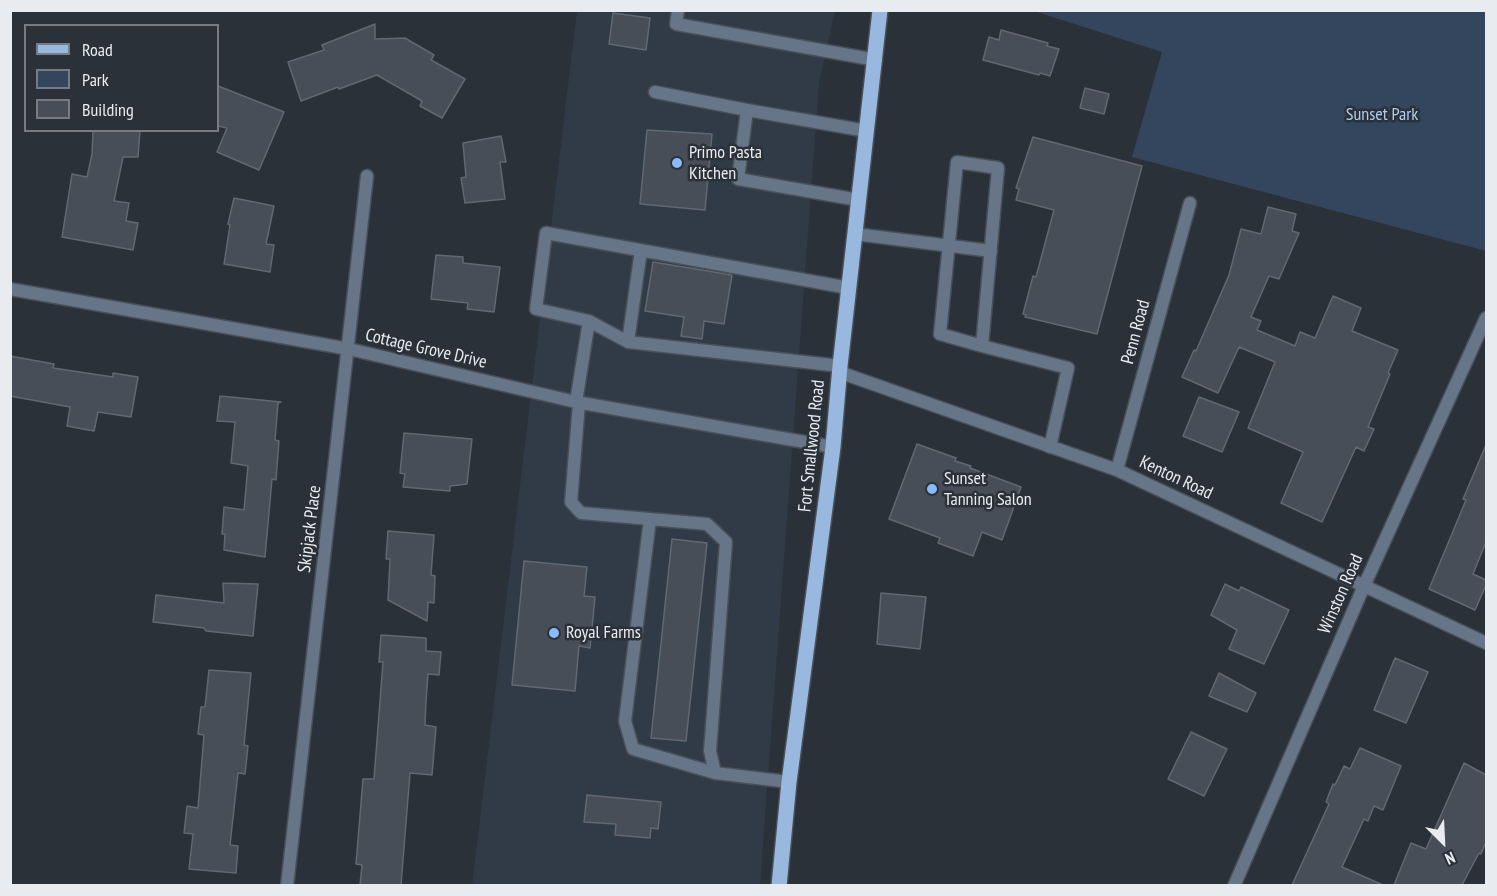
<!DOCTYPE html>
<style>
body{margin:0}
#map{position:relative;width:1497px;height:896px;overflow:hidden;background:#2b3139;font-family:"PT Sans Narrow",sans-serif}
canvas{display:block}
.frame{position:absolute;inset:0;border:12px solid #e8ecf1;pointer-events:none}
.legend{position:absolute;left:24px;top:24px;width:195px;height:108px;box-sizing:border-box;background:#2b3139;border:2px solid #777c83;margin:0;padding:8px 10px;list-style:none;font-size:18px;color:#e8ecf1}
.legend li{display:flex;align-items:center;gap:12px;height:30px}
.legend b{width:30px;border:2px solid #777c83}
.north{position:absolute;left:1413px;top:812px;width:60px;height:60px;-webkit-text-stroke:4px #2b3139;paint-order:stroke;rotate:156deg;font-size:16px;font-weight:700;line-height:24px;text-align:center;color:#e8ecf1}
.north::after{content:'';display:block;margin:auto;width:21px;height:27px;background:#e8ecf1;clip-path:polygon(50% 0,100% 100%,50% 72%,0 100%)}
</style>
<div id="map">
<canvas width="1497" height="896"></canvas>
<div class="frame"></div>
<ul class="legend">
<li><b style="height:8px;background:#99b8df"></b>Road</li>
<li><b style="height:16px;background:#33465e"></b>Park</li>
<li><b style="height:16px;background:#484e57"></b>Building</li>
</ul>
<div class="north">N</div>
</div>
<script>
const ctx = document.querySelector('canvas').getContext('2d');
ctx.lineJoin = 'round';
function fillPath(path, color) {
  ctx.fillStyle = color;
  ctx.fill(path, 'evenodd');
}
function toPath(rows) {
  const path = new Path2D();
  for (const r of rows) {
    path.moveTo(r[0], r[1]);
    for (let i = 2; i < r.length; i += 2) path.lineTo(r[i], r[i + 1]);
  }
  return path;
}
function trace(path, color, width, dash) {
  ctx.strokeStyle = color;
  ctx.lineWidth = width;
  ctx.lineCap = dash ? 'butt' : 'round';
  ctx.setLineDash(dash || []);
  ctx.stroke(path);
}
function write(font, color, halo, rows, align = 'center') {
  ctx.font = font + ' "PT Sans Narrow",sans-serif';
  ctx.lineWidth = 5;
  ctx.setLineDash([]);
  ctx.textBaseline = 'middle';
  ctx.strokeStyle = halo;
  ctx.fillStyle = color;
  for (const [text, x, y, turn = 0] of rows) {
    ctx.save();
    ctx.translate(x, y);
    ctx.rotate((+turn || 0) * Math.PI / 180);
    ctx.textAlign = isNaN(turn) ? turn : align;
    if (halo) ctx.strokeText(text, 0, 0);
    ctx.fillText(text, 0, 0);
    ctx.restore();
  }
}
const built = toPath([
 [577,11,835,11,819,83,760,885,472,886]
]);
const green = toPath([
 [1034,11,1486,11,1486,251,1132,157,1162,52]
]);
const building = toPath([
 [613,13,650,18,646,50,609,44,613,13],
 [375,24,375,39,405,38,434,55,431,60,465,79,442,118,420,106,422,101,377,75,339,89,338,87,301,101,288,62,324,50,322,45,375,24],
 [1001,30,1048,43,1047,46,1059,49,1050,76,1040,73,1039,75,983,60,989,37,999,40,1001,30],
 [218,86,284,112,259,170,217,152,227,128,218,126,218,86],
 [1085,88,1109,94,1104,114,1080,108,1085,88],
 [93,130,140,130,138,157,123,157,114,201,129,203,126,221,138,223,133,250,62,237,72,174,87,177,92,154,93,130],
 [647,130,712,134,705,210,640,204,647,130],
 [501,136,506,162,500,162,505,199,465,203,461,178,466,177,463,143,501,136],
 [1033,137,1142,166,1097,334,1025,317,1026,315,1023,314,1033,276,1036,277,1054,210,1016,200,1019,189,1016,188,1033,137],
 [234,198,274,206,266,244,274,245,270,272,224,264,230,225,228,224,234,198],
 [1268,207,1296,214,1292,231,1299,233,1279,279,1269,276,1251,317,1261,321,1257,330,1295,346,1300,332,1315,338,1333,296,1361,308,1352,331,1398,350,1388,373,1390,374,1368,427,1374,429,1364,451,1356,447,1322,522,1281,503,1303,452,1248,428,1275,362,1239,347,1218,393,1182,377,1194,350,1196,351,1229,275,1241,229,1261,234,1268,207],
 [436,255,463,257,463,263,500,267,494,312,467,309,468,303,431,299,436,255],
 [653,262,732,275,724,324,704,321,702,339,681,336,684,317,645,311,653,262],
 [10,356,54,364,53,368,113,377,113,373,138,377,131,417,98,412,94,431,67,426,70,407,10,396,10,356],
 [220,396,281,402,278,403,275,440,279,441,276,480,272,479,265,557,224,550,225,534,222,534,224,507,244,510,248,466,231,463,235,422,217,421,220,396],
 [1199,397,1239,412,1222,452,1183,436,1199,397],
 [404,433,472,439,467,484,450,486,450,491,403,487,405,474,400,473,404,433],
 [917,444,956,458,955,461,971,466,970,468,1021,487,1002,540,982,532,973,556,938,543,940,538,889,519,917,444],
 [1486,445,1486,542,1473,574,1486,580,1486,585,1475,610,1429,589,1466,500,1463,499,1486,445],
 [388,531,434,535,431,575,435,576,434,603,428,602,427,621,388,600,390,559,386,559,388,531],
 [672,539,707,543,686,741,651,738,672,539],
 [524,561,587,567,584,596,595,597,590,648,579,646,575,691,512,685,524,561],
 [223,583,258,584,253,636,206,631,204,628,153,622,156,595,224,603,223,583],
 [1225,584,1239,591,1241,587,1289,610,1264,664,1229,649,1237,630,1211,615,1225,584],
 [881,593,926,597,920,649,877,644,881,593],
 [381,635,426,638,426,651,441,652,439,675,428,674,426,701,425,725,436,727,432,775,410,773,401,885,360,885,362,865,356,864,363,779,374,779,383,662,379,662,381,635],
 [1395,658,1428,672,1406,723,1374,710,1395,658],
 [209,670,251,673,244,745,248,746,245,774,238,773,230,845,238,846,236,873,189,869,193,834,184,833,187,806,198,808,204,735,198,734,201,707,205,707,209,670],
 [1219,673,1256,693,1247,712,1209,696,1219,673],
 [1191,732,1227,749,1204,796,1168,779,1191,732],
 [1360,748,1401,766,1383,810,1374,806,1368,821,1364,819,1342,867,1383,885,1292,885,1329,804,1326,802,1333,784,1335,785,1344,766,1350,769,1360,748],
 [1464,763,1486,775,1486,842,1481,854,1479,853,1462,885,1394,885,1411,843,1426,849,1464,763],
 [587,795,661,802,658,829,651,828,650,838,615,835,616,824,584,822,587,795]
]);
const service = toPath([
 [678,10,676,24,876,60],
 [655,92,747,110,867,131],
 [747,110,738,179,859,200],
 [855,234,991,251],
 [589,321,628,342,840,366],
 [628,342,641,250],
 [982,346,998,168,957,162,940,334,982,346,1068,368,1050,447],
 [576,402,589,321,536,309,546,233,849,288],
 [579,403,571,502,581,513,707,524,726,542,710,751,715,773,789,782],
 [650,519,625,721,633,749,715,773]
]);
const minor = toPath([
 [10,289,349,349,576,402,833,447],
 [839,372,1117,470,1486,643],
 [1117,470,1190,203],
 [287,886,367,176],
 [1234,886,1364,586,1486,318]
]);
const primary = toPath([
 [779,886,789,782,833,447,840,366,880,10]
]);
const markers = [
 [677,163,6,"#87bbfb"],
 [932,489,6,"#87bbfb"],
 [554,633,6,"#87bbfb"]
];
const parkNames = [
 ["Sunset Park",1382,115]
];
const poiNames = [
 ["Primo Pasta",689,153],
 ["Kitchen",689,174],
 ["Sunset",944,479],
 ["Tanning Salon",944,500],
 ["Royal Farms",566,633]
];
const streetNames = [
 ["Penn Road",1136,332,-75],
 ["Cottage Grove Drive",426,349,13],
 ["Fort Smallwood Road",812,446,-84],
 ["Kenton Road",1176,478,25],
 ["Skipjack Place",310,529,-83],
 ["Winston Road",1341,594,-66]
];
fillPath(built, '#313b47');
fillPath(green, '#33465e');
fillPath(building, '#484e57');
trace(building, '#626871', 1.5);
trace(service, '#494f56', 15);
trace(minor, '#494f56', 15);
trace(primary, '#494f56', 18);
trace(service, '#667588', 12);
trace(minor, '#667588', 12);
trace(primary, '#99b8df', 15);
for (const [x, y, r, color] of markers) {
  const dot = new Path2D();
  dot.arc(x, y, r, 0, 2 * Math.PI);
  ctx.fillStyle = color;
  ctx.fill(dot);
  trace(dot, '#2b3139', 2);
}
write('18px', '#adccf3', '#2b3139', parkNames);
write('18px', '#e8ecf1', '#2b3139', poiNames, 'left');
write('18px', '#e8ecf1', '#2b3139', streetNames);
</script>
